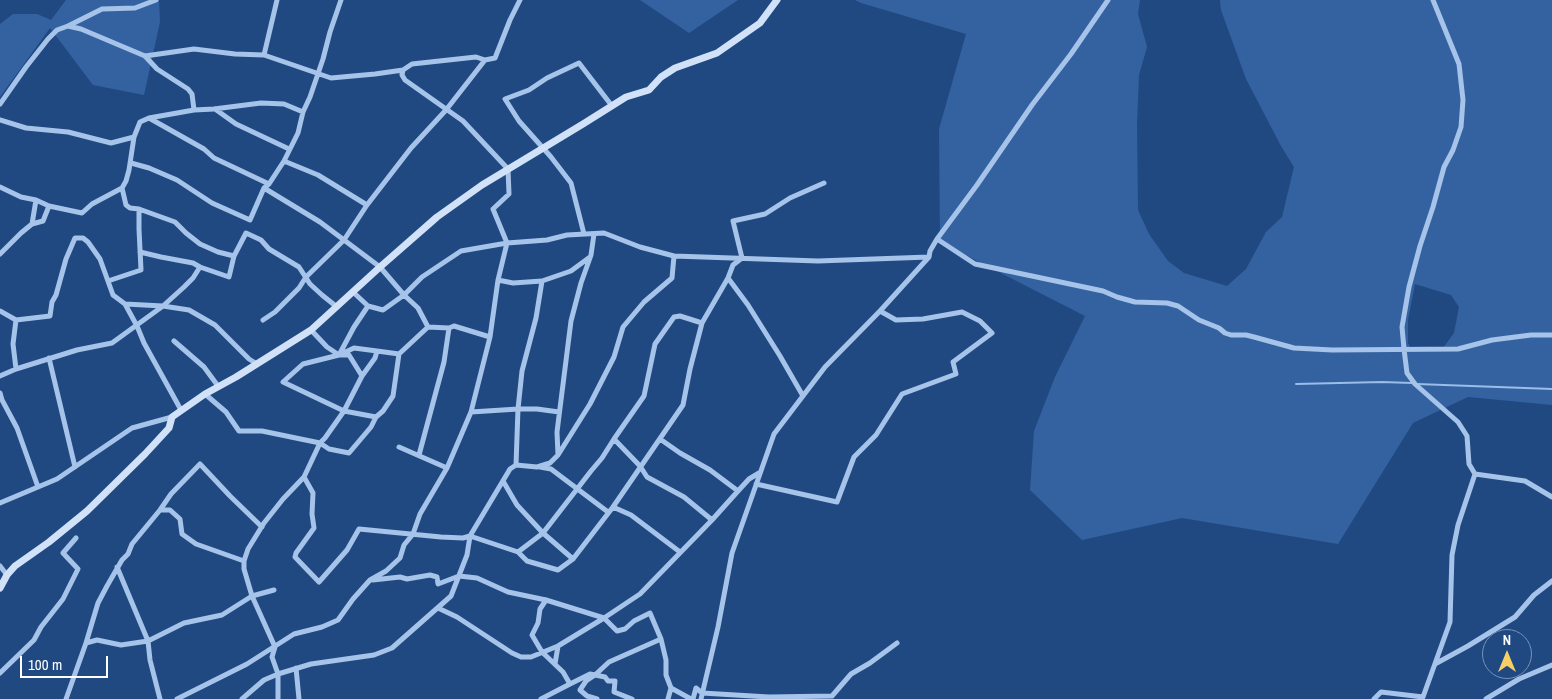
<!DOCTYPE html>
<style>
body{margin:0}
#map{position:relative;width:1552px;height:699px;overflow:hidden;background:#204982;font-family:"Archivo Narrow",sans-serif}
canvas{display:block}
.north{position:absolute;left:1482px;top:629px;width:50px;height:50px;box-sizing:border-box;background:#204982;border:1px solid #7992b4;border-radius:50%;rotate:0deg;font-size:14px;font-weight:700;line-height:20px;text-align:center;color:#fff}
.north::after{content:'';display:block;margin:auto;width:18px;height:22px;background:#f6d067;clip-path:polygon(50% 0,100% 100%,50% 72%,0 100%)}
.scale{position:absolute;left:20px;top:656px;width:88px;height:22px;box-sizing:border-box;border:2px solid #fff;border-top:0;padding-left:6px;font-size:15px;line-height:18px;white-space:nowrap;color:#fff;-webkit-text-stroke:4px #204982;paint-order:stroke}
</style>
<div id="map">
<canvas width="1552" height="699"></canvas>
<div class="north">N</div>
<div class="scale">100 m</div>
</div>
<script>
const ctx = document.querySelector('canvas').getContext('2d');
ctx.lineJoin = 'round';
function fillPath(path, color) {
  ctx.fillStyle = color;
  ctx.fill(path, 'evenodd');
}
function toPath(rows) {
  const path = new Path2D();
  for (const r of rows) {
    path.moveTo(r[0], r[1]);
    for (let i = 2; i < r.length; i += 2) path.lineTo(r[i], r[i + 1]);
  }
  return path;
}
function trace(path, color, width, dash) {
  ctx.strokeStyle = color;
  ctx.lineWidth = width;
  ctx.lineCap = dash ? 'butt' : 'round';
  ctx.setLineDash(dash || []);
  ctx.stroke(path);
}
const green = toPath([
 [66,0,159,0,160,22,144,95,93,85,50,28,0,97,0,24,13,14,37,14,51,20],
 [640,0,738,0,689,33],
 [855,0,1140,0,1138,14,1147,47,1139,75,1137,124,1138,210,1149,234,1168,261,1184,273,1227,286,1246,269,1266,232,1282,217,1294,167,1281,146,1246,79,1221,10,1220,0,1552,0,1552,405,1468,397,1413,423,1338,544,1182,518,1082,540,1030,490,1034,431,1055,377,1085,316,940,242,939,129,966,34,861,3],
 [1415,284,1451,295,1459,307,1454,333,1443,348,1411,349,1408,343,1408,320]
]);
const stream = toPath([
 [1296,384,1382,382,1412,383],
 [1417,384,1552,389]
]);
const street = toPath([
 [341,0,330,32,323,59,310,97,303,112,298,133,284,161,269,184,264,188,320,222,380,267,404,295,418,308,428,327],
 [68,26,102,9,135,8,156,0],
 [264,55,331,78,375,74,403,70,412,64,476,57,485,60],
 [145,56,157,69,188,89,192,94,194,110],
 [0,104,26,67,48,39,57,30,68,26,81,29,145,56,194,49,235,54,264,55,277,0],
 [215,109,236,124,289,149],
 [149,118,204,149,214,158,269,184],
 [0,120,26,128,68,132,111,143,134,137],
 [284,161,318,175,367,205],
 [131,163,149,168,177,180,212,203,250,220,264,188],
 [0,187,21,197,36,200,49,206],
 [122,188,126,205,130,208,139,209,175,222,186,233,200,244,218,252,234,256,246,233,261,240,269,249,299,267,310,284,322,295,337,307],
 [32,224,36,200],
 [584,234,571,183,551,157,519,121,505,99,529,90,547,78,579,63,612,106],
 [937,239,975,264,1103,291,1117,297,1135,302,1167,303,1178,306,1199,320,1219,328,1225,333,1231,335,1246,335,1254,337,1294,348,1332,350,1458,349,1492,340,1531,335,1552,335],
 [140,252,161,257,193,263,200,267,229,277,234,256],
 [0,254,21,233,32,224,43,221,49,206,82,213,92,204,122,188,126,181,129,170,134,137,140,122,149,118,194,110,214,109,261,103,284,104,303,112],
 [728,278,748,305,780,356,803,396],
 [108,281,141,270,139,229,139,209],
 [542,281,571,271,590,257],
 [353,292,368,306,383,310,404,295,422,277,461,251,507,243,547,240,567,235,604,233,640,247,674,256],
 [125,304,163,306,189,310,215,325,249,359,257,364],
 [368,306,354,327,339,355,303,364,283,382,344,411,376,417],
 [0,311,16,320,13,344,16,369],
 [16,320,50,316,52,302,56,295,66,259,75,238,83,238,88,242,100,259,113,295,125,304,137,326,144,343,181,410],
 [263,320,275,312,299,288,306,277,344,240,367,205,411,148,446,110,485,60,495,58,510,20,520,0],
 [702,323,680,316,674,317,655,344,644,396,614,439,640,466,647,477,684,497,712,520],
 [449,328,428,327,399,354,377,351,375,358,362,376,344,411,325,438,320,443,304,477,313,493,312,514,314,528,296,553,295,557,319,582,347,550,359,529,441,537,463,538,470,536,518,552,527,561,558,570,573,559],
 [311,330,327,347,339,355,354,348,377,351],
 [174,341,204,367,218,386],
 [341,355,349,355,362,376],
 [49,358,75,467],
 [0,376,16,369,77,350,112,343,163,306,184,287,193,278,200,267],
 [0,393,2,400,17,428,38,487],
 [205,394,226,412,239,431,262,431,320,443,329,449,349,453,371,427,376,417,383,411,393,396,399,354],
 [471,412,518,409,537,409,559,412],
 [660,439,680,453,710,470,738,491],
 [399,447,447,468],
 [419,455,444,362,449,328,454,326,490,337],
 [558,455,590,404,614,357,623,327,644,302,672,278,674,256,818,261,929,257],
 [516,465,537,467,550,463,558,455,557,432,571,321,581,283,591,255,594,234],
 [540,467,551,469,608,512],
 [1475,474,1525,481,1552,497],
 [503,481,517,505,543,533,573,559,613,507,631,515,680,552],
 [756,484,837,502,854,457,876,435,902,394,956,374,953,362,992,333,980,321,962,312,923,319,896,320,880,311],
 [0,503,57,479,132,428,172,417],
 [613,507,683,405,690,369,702,323,728,278,733,265,742,258,733,221,765,214,790,198,824,183],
 [160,510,170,510,180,519,182,534,196,544,244,561],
 [518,552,543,533,591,471,602,458,614,439],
 [0,566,7,575],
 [117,567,148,641,150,660,160,699],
 [373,580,400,577,407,579,430,575,437,577,438,584,459,576,477,578,508,592,546,600,604,618,617,631,625,629,634,621,650,613,661,639,666,660,666,675,671,688,668,699],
 [546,600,540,609,538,623,532,635,542,652,563,672,570,684,590,674,605,677,608,681,615,681,614,692,632,699],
 [438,608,457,617,512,653,521,657,531,657,558,646,604,618,640,594,712,520,738,491,749,479,759,473],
 [86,643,97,640,121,645,148,641,184,623,222,615,252,596,274,590],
 [555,664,558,646],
 [1435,664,1468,646,1515,617,1534,595,1552,581],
 [296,668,299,699],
 [0,673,34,640,41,627,63,599,78,569,63,553,76,538],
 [671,688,691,699],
 [66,699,86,643,98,603,107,586,122,560,128,554,132,544,160,510,171,494,200,464,230,496,262,527],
 [177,699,247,664,294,634,322,627,338,620,353,599,370,580,386,571,400,558,404,545,413,534,420,514,447,468,471,412,490,337,498,280,507,243,493,209,509,194,508,169,463,121,405,80,402,75,403,70],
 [242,699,264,680,278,674,311,664,374,655,392,648,451,596,467,555,470,536,510,469,516,465,518,409,522,371,536,318,542,281,513,283,498,280],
 [278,699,278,674,272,657,275,647,252,596,244,569,244,561,248,549,264,523,283,499,304,477],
 [541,699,570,684],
 [597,699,587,696,580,690,586,681,595,675,609,662,661,639],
 [693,699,696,688,702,693,769,697,832,696,851,674,870,663,897,643],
 [701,699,718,627,732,553,774,434,825,367,880,311,929,257,930,251,937,239,977,185,1032,105,1071,54,1108,0],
 [1374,699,1381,692,1423,697,1450,622,1452,555,1458,525,1475,474,1469,464,1467,436,1458,422,1415,384,1407,373,1404,349,1402,327,1409,287,1420,246,1433,207,1444,167,1453,150,1461,127,1463,100,1459,64,1433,0],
 [1486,699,1519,679,1552,665]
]);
const secondary = toPath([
 [0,588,7,575,15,566,49,542,87,511,145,454,169,428,172,417,205,394,236,377,311,330,380,267,437,217,482,185,583,124,626,97,649,90,661,77,675,68,717,53,760,23,777,0]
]);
fillPath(green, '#3462a0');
trace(stream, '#9abdea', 2);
trace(street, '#a6c3e9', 5);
trace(secondary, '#d1e1f7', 7);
</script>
